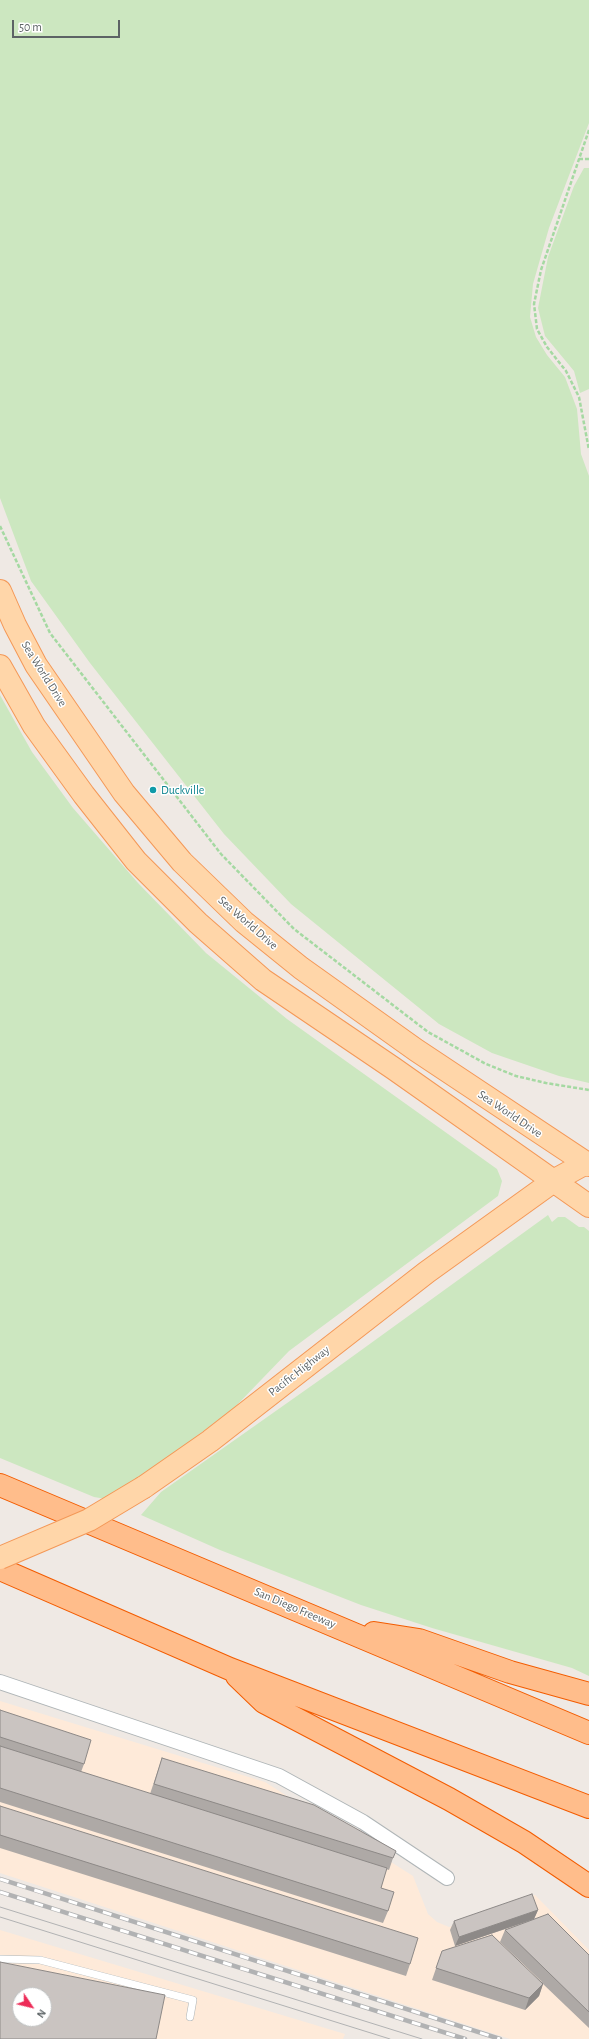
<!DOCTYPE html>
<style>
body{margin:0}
#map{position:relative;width:589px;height:2039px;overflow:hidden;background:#efe9e4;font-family:"Alegreya Sans",sans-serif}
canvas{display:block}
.north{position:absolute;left:12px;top:1987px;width:40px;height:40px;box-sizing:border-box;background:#fff;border:1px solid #bec1c1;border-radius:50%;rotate:125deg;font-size:11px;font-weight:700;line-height:16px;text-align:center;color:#5c6365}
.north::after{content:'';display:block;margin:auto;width:14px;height:18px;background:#ed2c58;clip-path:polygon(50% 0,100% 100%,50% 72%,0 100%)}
.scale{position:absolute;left:12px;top:20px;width:108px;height:18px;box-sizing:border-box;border:2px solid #5c6365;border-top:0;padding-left:5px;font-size:12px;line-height:14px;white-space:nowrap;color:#5c6365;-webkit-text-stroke:3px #fff;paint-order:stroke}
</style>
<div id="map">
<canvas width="589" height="2039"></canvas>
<div class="north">N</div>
<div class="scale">50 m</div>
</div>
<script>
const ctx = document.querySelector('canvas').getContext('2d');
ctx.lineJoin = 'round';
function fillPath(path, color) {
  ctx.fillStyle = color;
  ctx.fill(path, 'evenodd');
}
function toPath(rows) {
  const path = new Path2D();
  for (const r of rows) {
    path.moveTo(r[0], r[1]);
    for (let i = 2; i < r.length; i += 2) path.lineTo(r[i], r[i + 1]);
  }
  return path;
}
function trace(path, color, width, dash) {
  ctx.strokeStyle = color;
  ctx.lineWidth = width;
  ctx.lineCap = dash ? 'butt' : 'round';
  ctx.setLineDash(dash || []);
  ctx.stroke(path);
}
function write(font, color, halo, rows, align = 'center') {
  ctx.font = font + ' "Alegreya Sans",sans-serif';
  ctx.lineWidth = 3;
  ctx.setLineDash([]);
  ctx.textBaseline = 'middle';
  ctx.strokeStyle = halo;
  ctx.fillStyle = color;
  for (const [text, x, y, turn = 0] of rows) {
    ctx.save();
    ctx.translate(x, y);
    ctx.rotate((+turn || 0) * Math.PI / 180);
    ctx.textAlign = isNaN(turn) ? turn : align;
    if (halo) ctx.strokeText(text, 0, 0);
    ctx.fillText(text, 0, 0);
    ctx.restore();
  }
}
const commercial = toPath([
 [0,1701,265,1782,413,1876,428,1914,437,1922,449,1927,535,1895,589,1950,589,2039,510,2039,0,1873],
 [0,1930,345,2034,343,2039,0,2039],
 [20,1995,44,1995,44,2019,20,2019]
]);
const green = toPath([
 [0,0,589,0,589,123,549,228,533,284,530,317,536,337,547,355,565,377,577,409,581,454,589,476,589,1083,559,1076,492,1053,439,1024,291,904,224,834,90,663,31,581,0,498],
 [584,168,589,168,589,389,580,393,574,371,545,336,538,308,548,257,574,186],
 [0,695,32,752,73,808,138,883,206,953,287,1019,497,1169,502,1181,498,1196,289,1351,235,1407,171,1456,106,1499,94,1497,0,1458],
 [548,1215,552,1222,558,1217,565,1217,579,1227,584,1227,589,1231,589,1676,572,1668,432,1628,361,1605,220,1550,141,1515,161,1492,331,1372]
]);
const path = toPath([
 [589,130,541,270,534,304,537,329,547,347,566,371,579,397,589,450],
 [579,159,589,159],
 [0,526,50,633,221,854,294,929,428,1032,486,1064,516,1076,546,1083,589,1090]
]);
const service = toPath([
 [0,1959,40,1960,193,2000,190,2017]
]);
const minor = toPath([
 [0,1682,279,1776,363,1822,447,1878]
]);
const primary = toPath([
 [0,591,15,625,36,665,124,793,182,862,244,922,301,968,416,1050,589,1165],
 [0,666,34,726,84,795,136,861,198,923,263,980,393,1068,589,1206],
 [144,1487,210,1441,427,1272,555,1180,586,1163]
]);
const motorway = toPath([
 [0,1485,589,1733],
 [0,1569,230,1669,589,1807],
 [374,1633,419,1640,510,1672,589,1694],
 [237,1676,264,1702,449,1799,524,1842,589,1886]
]);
const tram = toPath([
 [0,1907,422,2039],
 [0,1917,390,2039]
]);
const rail = toPath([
 [0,1879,500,2039],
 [0,1892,465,2039]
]);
const primaryBridge = toPath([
 [0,1558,89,1520,144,1487]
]);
const wall = toPath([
 [0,1710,84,1764,81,1772,150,1794,162,1758,393,1858,389,1870,386,1869,381,1888,388,1911,383,1923,0,1802],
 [0,1806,410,1964,406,1976,0,1848],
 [538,1910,534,1919,589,1955,589,2028,543,1984,539,1996,525,2010,432,1980,442,1951,542,1982,500,1942,505,1930,532,1920,455,1946,450,1930,454,1921]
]);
const shadedWall = toPath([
 [538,1910,534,1919,455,1946,459,1937],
 [543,1984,539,1996,525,2010,529,1998]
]);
const building = toPath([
 [0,1710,91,1740,84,1764,0,1737,0,1710],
 [0,1746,387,1868,381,1888,394,1892,388,1911,0,1788,0,1746],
 [162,1758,314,1805,396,1851,393,1858,154,1784,162,1758],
 [0,1806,418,1938,410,1964,0,1835,0,1806],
 [532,1894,538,1910,459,1937,454,1921,532,1894],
 [548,1914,589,1955,589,2012,505,1930,548,1914],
 [492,1935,543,1984,529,1998,436,1968,442,1951,492,1935],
 [0,1962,165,1995,156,2039,0,2039,0,1962],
 [20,1995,44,1995,44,2019,20,2019,20,1995]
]);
const markers = [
 [153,790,4,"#0f9aa8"]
];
const streetNames = [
 ["Sea World Drive",44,674,58],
 ["Sea World Drive",248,923,41],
 ["Sea World Drive",510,1114,34],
 ["Pacific Highway",299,1371,-38],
 ["San Diego Freeway",295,1608,23]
];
const cultureNames = [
 ["Duckville",161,790]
];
fillPath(commercial, '#feead9');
fillPath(green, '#cce7c0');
trace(service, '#afb5b7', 8);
trace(minor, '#afb5b7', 16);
trace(primary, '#f49857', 24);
trace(motorway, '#f35c00', 24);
trace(path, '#a5d9a2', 2.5, [4, 2]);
trace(service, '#fff', 7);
trace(minor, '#fff', 14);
trace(primary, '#ffd6a9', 22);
trace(motorway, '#ffbd8b', 22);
trace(tram, '#b1b2b3', 1);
trace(rail, '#b1b2b3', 4.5);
trace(rail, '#fff', 3, [9]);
trace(primaryBridge, '#f49857', 24, []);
trace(primaryBridge, '#ffd6a9', 22);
fillPath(wall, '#aea9a6');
fillPath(shadedWall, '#8d8987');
fillPath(building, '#cac4c1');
trace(building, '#8d8987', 1);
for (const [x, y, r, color] of markers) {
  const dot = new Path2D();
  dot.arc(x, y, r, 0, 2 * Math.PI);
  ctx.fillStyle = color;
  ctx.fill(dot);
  trace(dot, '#fff', 1.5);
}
write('12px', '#5c6365', '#fff', streetNames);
write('12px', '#0d838f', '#fff', cultureNames, 'left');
</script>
